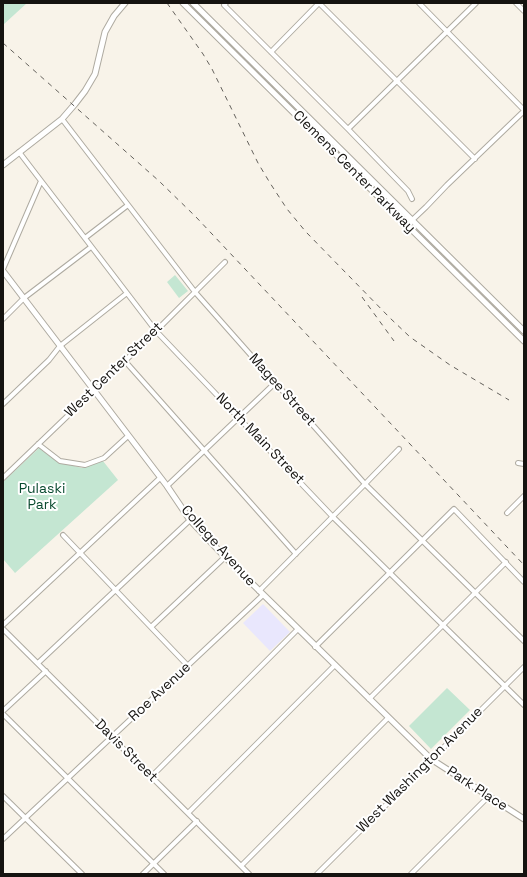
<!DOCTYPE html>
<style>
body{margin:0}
#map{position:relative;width:527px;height:877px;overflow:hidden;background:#f8f3e9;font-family:"Space Grotesk",sans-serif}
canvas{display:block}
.frame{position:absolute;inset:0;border:4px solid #151310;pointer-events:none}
</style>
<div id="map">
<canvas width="527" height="877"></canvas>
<div class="frame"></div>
</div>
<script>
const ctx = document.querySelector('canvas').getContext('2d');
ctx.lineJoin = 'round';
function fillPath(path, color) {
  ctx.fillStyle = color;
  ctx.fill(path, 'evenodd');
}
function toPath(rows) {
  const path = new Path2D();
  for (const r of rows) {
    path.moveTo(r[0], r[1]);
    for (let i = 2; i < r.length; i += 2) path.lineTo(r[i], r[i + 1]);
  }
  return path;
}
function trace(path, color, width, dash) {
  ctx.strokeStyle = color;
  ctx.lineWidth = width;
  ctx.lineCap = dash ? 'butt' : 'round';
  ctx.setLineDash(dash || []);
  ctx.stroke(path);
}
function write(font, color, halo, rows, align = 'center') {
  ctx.font = font + ' "Space Grotesk",sans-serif';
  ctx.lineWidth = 4;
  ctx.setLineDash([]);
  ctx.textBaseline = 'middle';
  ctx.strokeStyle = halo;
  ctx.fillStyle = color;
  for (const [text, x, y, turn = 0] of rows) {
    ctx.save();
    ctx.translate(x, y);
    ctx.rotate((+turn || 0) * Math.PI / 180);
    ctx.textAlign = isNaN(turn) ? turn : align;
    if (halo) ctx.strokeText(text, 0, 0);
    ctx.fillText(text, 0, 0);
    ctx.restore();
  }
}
const commercial = toPath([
 [263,604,290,632,270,651,243,623]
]);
const green = toPath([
 [3,3,27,3,3,25],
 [175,275,188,291,179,298,167,282],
 [39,448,58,462,82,468,103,461,118,480,15,573,3,559,3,482],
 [447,688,470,710,431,749,409,726]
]);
const minor = toPath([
 [226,3,224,5,348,129,408,191,412,199],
 [419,3,524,110],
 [516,3,524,11],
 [271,52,319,3,475,159],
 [62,119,195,292,365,484,524,641],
 [348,129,476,3],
 [19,152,156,331,333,517,524,705],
 [407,225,426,207,447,185,524,111],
 [85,238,128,205],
 [3,269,41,181],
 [3,319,24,298,91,247],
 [124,360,296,554],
 [3,404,49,360,60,346,127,293],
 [38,444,60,461,85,465,104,458,128,436],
 [518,463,524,464],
 [3,478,156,331,225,262],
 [167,486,275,383],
 [507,513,524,496],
 [63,535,188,666],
 [259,591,365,484,399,449],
 [3,625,160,478],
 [151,627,225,557],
 [3,629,249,874],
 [315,647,454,509,524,582],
 [38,663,190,520],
 [369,699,506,562],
 [3,711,46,671],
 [3,714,164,874],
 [152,776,298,629],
 [3,796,82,874],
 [188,813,335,665],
 [3,839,263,595],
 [241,866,388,718],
 [143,874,197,821],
 [317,874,524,667],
 [411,874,489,796]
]);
const major = toPath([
 [183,3,524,341],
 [193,3,524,331],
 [3,165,62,119,75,104,85,91,95,74,105,32,114,16,125,3],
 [3,271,167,486,190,520,225,557,431,759,524,819]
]);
const rail = toPath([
 [167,3,203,54,212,69,258,163,270,183,287,209,306,232,390,318,410,337,450,365,509,400],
 [3,43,159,181,196,217,524,565],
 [362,297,394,341]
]);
const streetNames = [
 ["Clemens Center Parkway",354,172,45],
 ["West Center Street",114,370,-44],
 ["Magee Street",282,390,48],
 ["North Main Street",260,439,46],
 ["College Avenue",218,546,48],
 ["Roe Avenue",160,692,-43],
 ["Davis Street",126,751,45],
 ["West Washington Avenue",420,770,-45],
 ["Park Place",477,789,33]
];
const parkNames = [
 ["Pulaski",42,489],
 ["Park",42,505]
];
fillPath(commercial, '#e9e7fd');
fillPath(green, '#c4e6d2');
trace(minor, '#aeaaa0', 6);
trace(major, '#aeaaa0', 7);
trace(minor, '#fff', 4);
trace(major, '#fff', 5);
trace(rail, '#64615c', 1, [5, 5]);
write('14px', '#151310', '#fff', streetNames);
write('14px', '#0a4b30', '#fff', parkNames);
</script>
